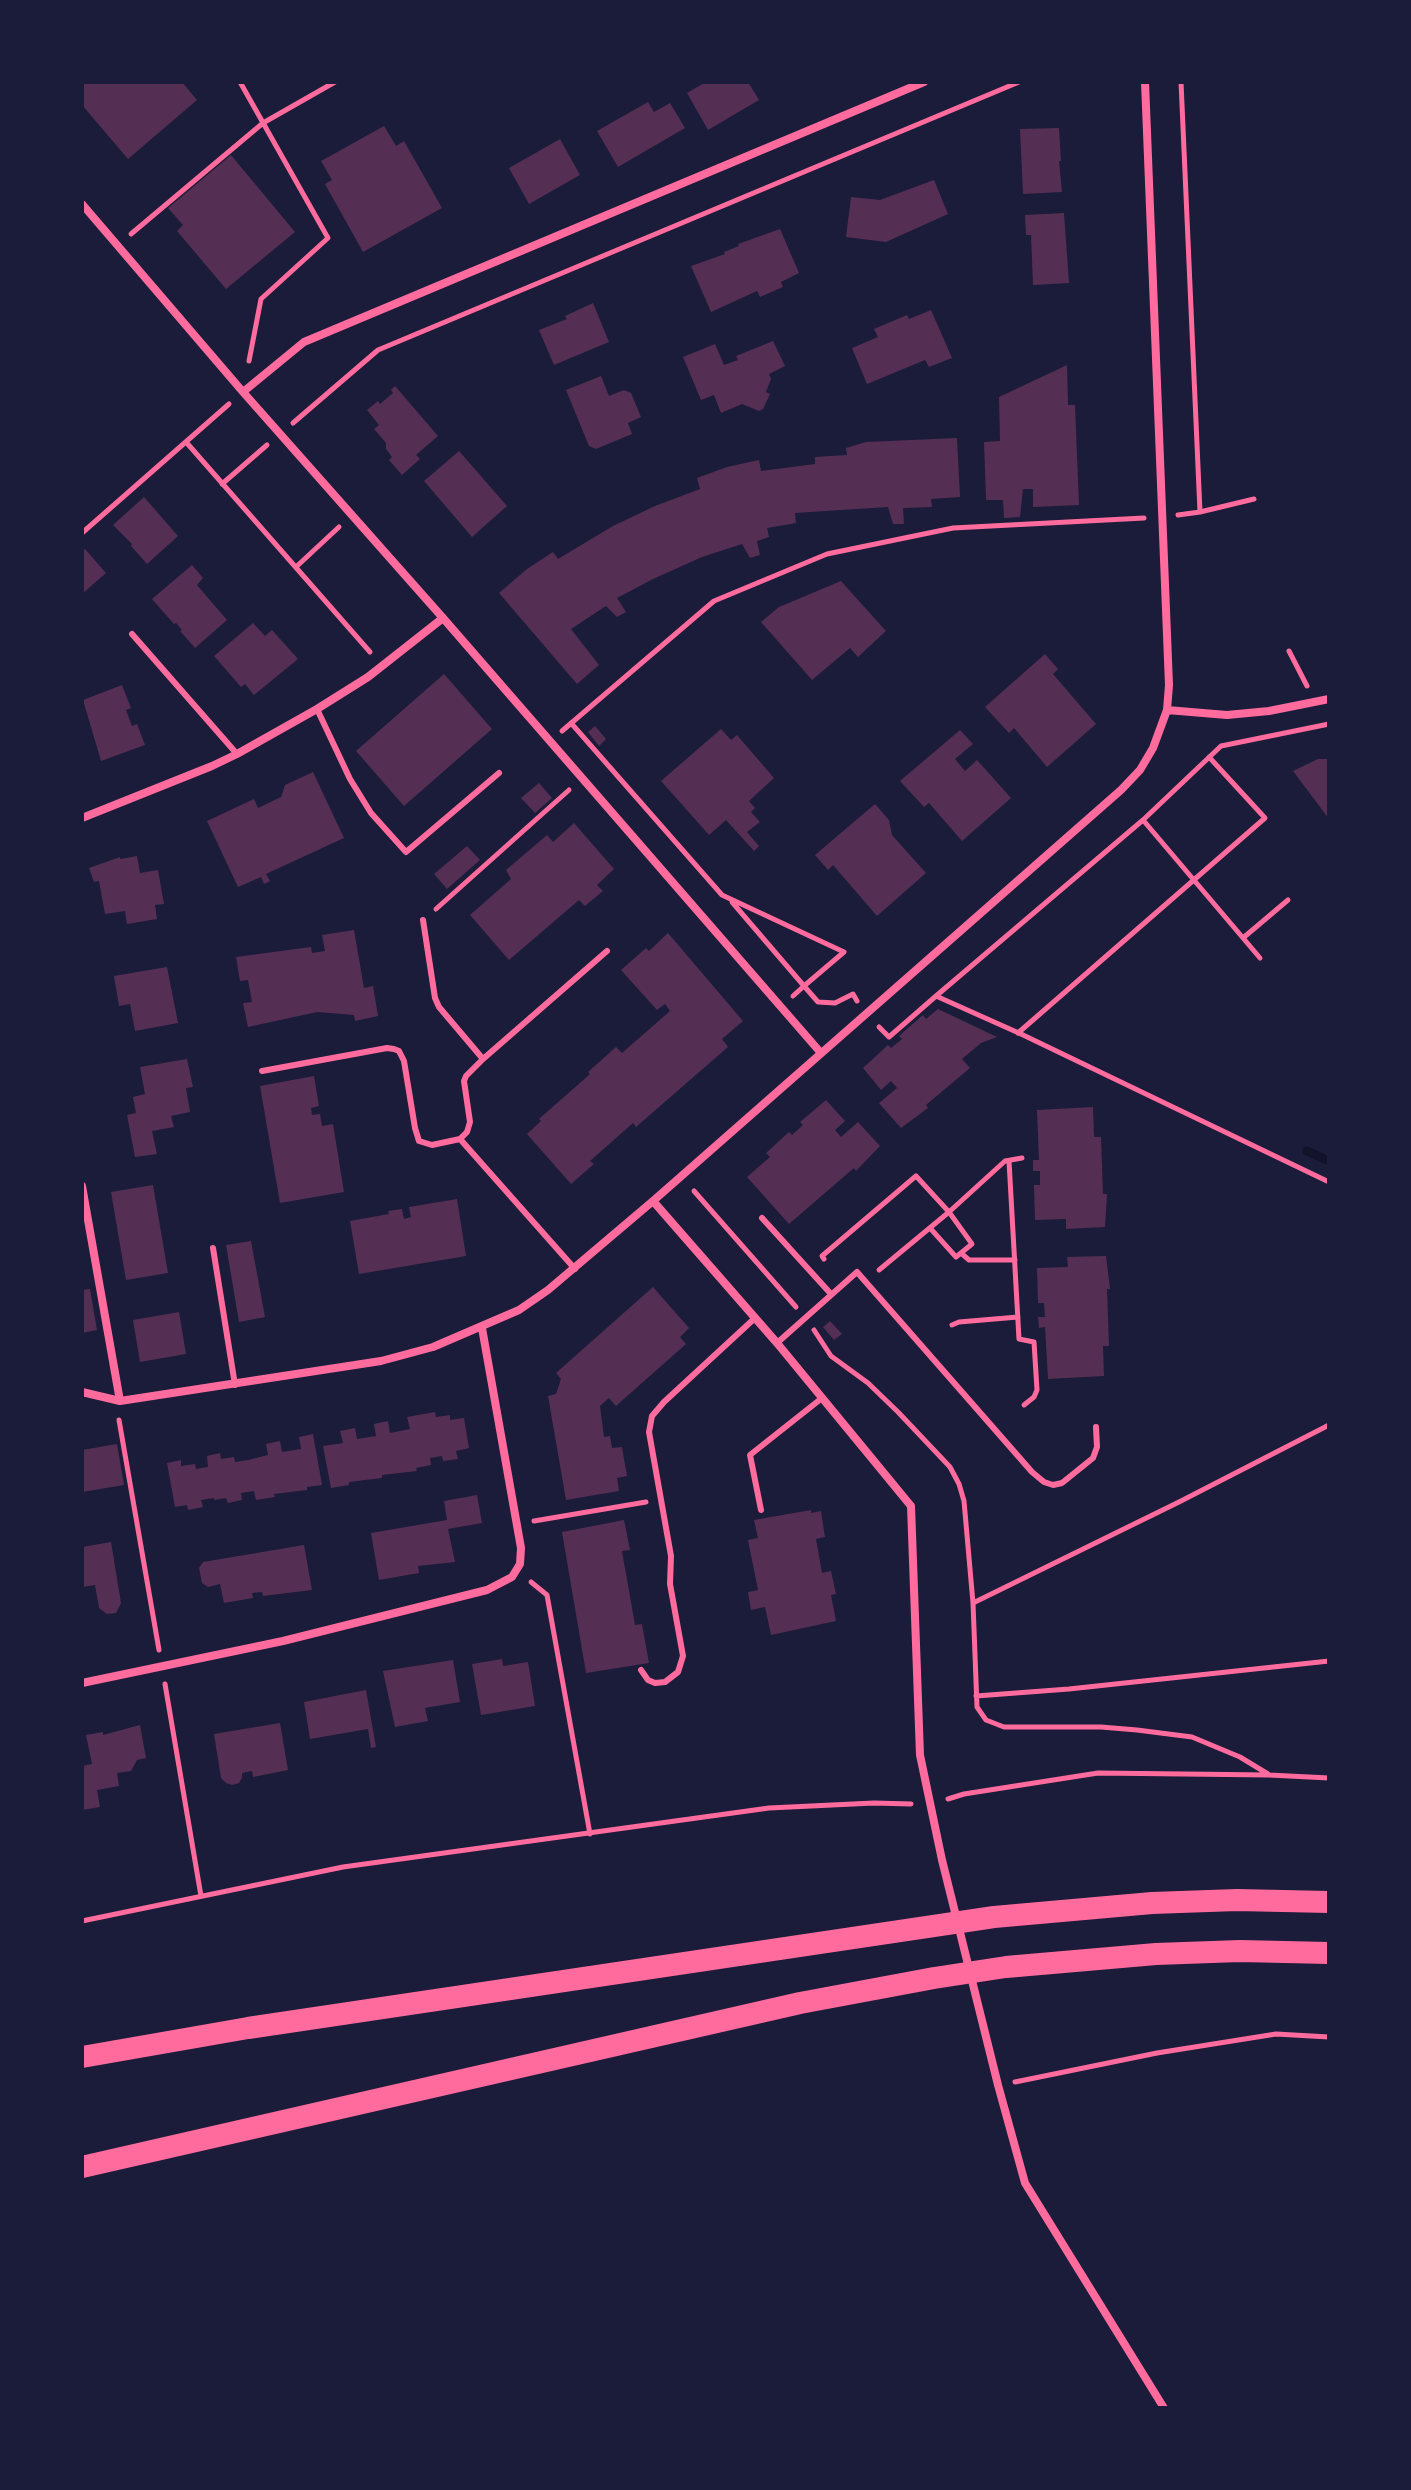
<!DOCTYPE html>
<style>
body{margin:0}
#map{position:relative;width:1411px;height:2490px;overflow:hidden;background:#1b1b3a;font-family:"Public Sans",sans-serif}
canvas{display:block}
.frame{position:absolute;inset:0;border:84px solid #1b1b3a;pointer-events:none}
</style>
<div id="map">
<canvas width="1411" height="2490"></canvas>
<div class="frame"></div>
</div>
<script>
const ctx = document.querySelector('canvas').getContext('2d');
ctx.lineJoin = 'round';
function toPath(rows) {
  const path = new Path2D();
  for (const r of rows) {
    path.moveTo(r[0], r[1]);
    for (let i = 2; i < r.length; i += 2) path.lineTo(r[i], r[i + 1]);
  }
  return path;
}
function trace(path, color, width, dash) {
  ctx.strokeStyle = color;
  ctx.lineWidth = width;
  ctx.lineCap = dash ? 'butt' : 'round';
  ctx.setLineDash(dash || []);
  ctx.stroke(path);
}
function fillPath(path, color) {
  ctx.fillStyle = color;
  ctx.fill(path, 'evenodd');
}
const stream = toPath([
 [1307,1151,1329,1161]
]);
const building = toPath([
 [82,82,182,82,197,100,128,159,82,105],
 [706,82,748,82,759,100,708,130,687,93],
 [648,102,654,112,670,103,685,128,618,167,597,131],
 [384,126,396,146,404,141,442,208,363,252,325,184,332,180,321,161],
 [1059,128,1061,161,1059,161,1062,192,1023,194,1020,129],
 [560,139,580,175,529,204,509,168],
 [231,155,295,232,226,289,177,231,183,225,168,208],
 [934,180,948,214,886,242,846,237,851,197,880,200],
 [1064,213,1069,283,1033,285,1031,235,1026,235,1025,215],
 [780,229,799,273,781,282,783,287,760,297,757,291,711,312,691,266,725,254,724,252,739,246,738,244],
 [593,303,609,342,554,365,539,330,567,319,565,316],
 [931,310,952,358,929,367,925,360,867,384,852,348,878,337,874,329,907,315,909,319],
 [773,341,785,366,769,374,771,379,766,392,770,394,763,409,759,411,742,404,721,413,714,395,701,400,683,357,715,344,724,365,738,360,736,356],
 [1067,365,1068,405,1075,405,1079,505,1033,507,1033,489,1023,489,1020,517,1004,518,1003,500,986,500,984,442,1000,441,999,397],
 [601,376,609,396,624,390,631,393,641,417,628,423,632,434,596,449,589,446,566,390],
 [395,386,438,436,416,455,420,459,402,475,389,460,392,457,386,449,386,443,374,429,379,425,367,410,378,401,380,404,393,393,391,390],
 [957,438,960,497,931,499,932,507,903,508,904,524,893,524,888,507,795,513,796,523,767,528,769,537,757,541,760,555,750,558,742,544,702,557,653,579,617,598,626,612,617,617,606,606,571,629,599,665,577,684,499,593,527,569,553,552,558,559,613,526,655,506,700,489,697,478,727,467,759,460,761,471,815,464,815,457,847,455,846,448,866,442],
 [459,451,507,506,472,537,424,481],
 [144,497,178,536,147,564,131,546,132,544,113,525],
 [85,549,106,573,82,594,82,551],
 [192,565,203,578,197,585,227,620,195,648,180,631,182,630,176,623,174,624,152,599],
 [841,581,886,631,858,657,850,648,812,680,761,622,779,607],
 [253,623,265,636,272,630,298,659,254,695,245,684,241,687,214,656],
 [1045,654,1058,669,1053,674,1096,724,1047,767,1014,728,1009,733,985,707],
 [444,674,492,729,404,806,356,751],
 [122,685,131,708,126,710,132,726,137,724,145,745,101,761,83,700],
 [595,726,606,739,599,746,588,732],
 [721,729,731,740,737,735,774,778,749,801,755,808,751,812,760,822,747,832,759,846,754,851,726,820,709,835,661,781],
 [960,730,973,744,955,759,965,771,977,760,1011,798,962,841,929,803,924,807,900,781],
 [1318,759,1329,759,1329,819,1293,771],
 [313,772,344,838,266,874,270,881,264,884,261,877,238,887,207,821,254,799,258,808,281,797,285,785],
 [539,783,552,798,535,813,521,798],
 [875,804,889,820,892,835,926,873,877,916,833,865,828,870,815,855],
 [574,823,614,869,597,885,603,891,585,906,579,900,509,960,470,915,511,879,506,870,547,835,553,842],
 [467,846,480,860,447,889,434,874],
 [137,856,140,873,158,870,164,904,155,905,157,919,127,924,125,911,105,914,99,881,94,882,89,868,120,857,120,859],
 [354,930,364,988,373,986,378,1016,355,1021,354,1015,317,1012,248,1027,243,1003,252,1002,248,980,240,981,236,957,311,947,312,953,325,951,322,935],
 [668,933,743,1021,722,1039,728,1047,636,1127,633,1123,590,1161,594,1164,571,1184,527,1134,541,1121,539,1119,590,1074,588,1072,616,1047,622,1053,670,1011,665,1004,657,1010,621,970,646,948,649,951],
 [167,967,178,1023,135,1031,130,1004,119,1006,114,976],
 [938,1009,997,1037,981,1043,962,1059,970,1068,926,1105,928,1108,901,1128,879,1103,897,1088,891,1081,881,1090,863,1068,888,1045,891,1048,902,1039,899,1036,923,1015,926,1019],
 [187,1059,193,1087,186,1088,190,1112,171,1116,174,1127,152,1131,157,1154,135,1157,127,1115,136,1113,133,1097,145,1094,140,1067],
 [314,1076,319,1106,311,1108,312,1115,320,1114,322,1126,333,1124,344,1192,280,1203,260,1086],
 [826,1100,845,1121,835,1130,841,1137,858,1122,880,1146,856,1171,854,1168,789,1224,747,1177,770,1157,766,1153,789,1132,792,1135,803,1125,800,1122],
 [1093,1107,1094,1137,1101,1137,1103,1194,1107,1194,1105,1227,1066,1229,1066,1219,1035,1220,1034,1185,1040,1185,1040,1171,1033,1171,1033,1160,1039,1160,1037,1110],
 [153,1185,168,1273,126,1280,111,1192],
 [457,1199,466,1256,359,1274,350,1221,389,1214,388,1211,402,1209,404,1219,411,1217,409,1207],
 [251,1241,265,1317,239,1322,226,1245],
 [1106,1256,1110,1289,1107,1289,1109,1346,1103,1346,1104,1376,1048,1379,1045,1327,1039,1328,1038,1317,1045,1317,1044,1303,1038,1303,1037,1268,1068,1267,1067,1257],
 [653,1287,689,1328,680,1337,686,1344,616,1406,609,1398,600,1406,604,1437,610,1436,612,1448,622,1447,627,1476,617,1478,619,1491,566,1500,548,1396,556,1394,561,1379,556,1373],
 [90,1289,97,1330,82,1333,82,1290],
 [179,1312,186,1354,140,1362,133,1320],
 [830,1321,842,1334,834,1340,823,1327],
 [435,1412,436,1417,450,1415,450,1420,464,1418,469,1448,456,1451,458,1459,443,1461,442,1456,430,1458,431,1465,416,1468,417,1471,382,1475,382,1478,349,1482,349,1485,331,1488,323,1446,343,1443,340,1431,355,1428,357,1439,376,1436,374,1424,388,1421,390,1433,410,1429,407,1417],
 [313,1434,322,1485,307,1487,307,1490,274,1494,275,1497,256,1500,254,1491,241,1493,242,1500,228,1503,226,1498,214,1500,214,1498,201,1500,203,1507,188,1510,187,1505,175,1507,167,1463,181,1460,181,1466,195,1464,196,1469,208,1467,207,1456,220,1453,221,1459,234,1457,235,1462,248,1460,268,1455,266,1444,280,1441,282,1452,301,1449,299,1437],
 [117,1444,124,1485,82,1492,82,1450],
 [477,1495,482,1523,448,1529,455,1562,418,1566,419,1573,379,1580,371,1533,447,1520,444,1501],
 [811,1510,811,1513,821,1511,825,1537,816,1539,822,1573,831,1571,836,1594,831,1595,836,1621,771,1635,765,1607,751,1610,748,1592,758,1590,748,1540,758,1538,754,1520],
 [624,1520,630,1550,622,1551,635,1625,642,1624,649,1663,586,1673,562,1532],
 [111,1542,121,1603,116,1613,107,1614,99,1608,95,1585,82,1587,82,1547],
 [304,1545,312,1590,263,1596,262,1592,252,1593,253,1598,224,1603,220,1584,208,1587,202,1583,199,1568,203,1562],
 [502,1659,503,1666,528,1662,535,1706,481,1715,472,1664],
 [453,1660,460,1702,425,1708,428,1721,395,1727,383,1671],
 [366,1690,376,1747,371,1748,368,1729,310,1739,304,1702],
 [280,1723,288,1770,253,1777,252,1771,242,1773,242,1778,239,1783,232,1785,226,1783,221,1778,214,1734],
 [140,1725,146,1758,137,1760,131,1771,117,1773,119,1786,97,1790,100,1807,82,1810,82,1766,92,1764,86,1735,103,1732,103,1735]
]);
const path = toPath([
 [240,82,328,238,261,299,249,361],
 [1181,82,1200,512],
 [131,234,263,123,335,82],
 [293,423,378,350,1019,82],
 [186,442,370,652],
 [222,484,267,445],
 [1178,515,1200,512,1254,499],
 [82,533,229,404],
 [296,567,339,527],
 [1289,651,1307,686],
 [571,723,722,895,844,952,804,986,818,1002,835,1003,853,994,857,1001],
 [562,731,714,601,827,554,953,528,1144,518],
 [1143,820,1260,958],
 [732,902,804,986,793,996],
 [436,909,569,790],
 [1243,938,1288,900],
 [936,996,1143,820,1221,746,1329,724],
 [879,1027,889,1037,936,996,1021,1034,1329,1182],
 [1018,1033,1265,818,1209,757],
 [1009,1161,1019,1339,1034,1342,1037,1390,1034,1397,1024,1405],
 [694,1191,796,1307],
 [961,1253,969,1260,1015,1260],
 [824,1259,822,1256,916,1176,949,1212,972,1244,956,1257,930,1228],
 [879,1270,949,1212,1005,1161,1022,1158],
 [952,1325,959,1322,1018,1317],
 [814,1330,831,1356,868,1383,898,1412,950,1467,959,1484,964,1501,973,1603,977,1707,986,1720,1004,1727,1101,1727,1137,1730,1192,1737,1240,1757,1268,1774],
 [119,1420,159,1650],
 [534,1521,646,1502],
 [531,1582,547,1595,590,1834],
 [973,1603,1179,1502,1329,1425],
 [165,1684,201,1896],
 [976,1696,1069,1689,1329,1661],
 [948,1799,964,1794,1098,1773,1269,1775,1329,1778],
 [82,1921,343,1867,769,1808,874,1803,911,1804],
 [1015,2082,1157,2053,1276,2034,1329,2037]
]);
const service = toPath([
 [132,634,237,754],
 [317,709,350,779,371,813,406,852,499,773],
 [423,920,435,998,439,1007,483,1059,466,1076,464,1081,470,1122,467,1132,460,1139,575,1269],
 [483,1059,607,951],
 [262,1071,387,1048,394,1049,399,1051,404,1061,415,1128,419,1141,432,1145,460,1139],
 [762,1218,831,1294],
 [213,1248,235,1385],
 [777,1343,857,1272,1032,1472,1044,1482,1053,1485,1062,1483,1093,1458,1097,1447,1096,1427],
 [761,1510,750,1455,822,1398],
 [641,1670,648,1680,655,1683,665,1682,678,1672,683,1656,670,1584,671,1556,649,1432,652,1416,664,1402,755,1318]
]);
const minor = toPath([
 [82,204,243,392,443,618,821,1053],
 [243,392,304,342,924,82],
 [1167,710,1227,715,1269,711,1329,699],
 [82,818,212,766,237,754,317,709,368,677,443,618],
 [82,1186,120,1401],
 [653,1201,777,1343,911,1506,920,1755,942,1860,998,2085,1025,2183,1164,2408],
 [82,1392,120,1401,381,1361,433,1347,519,1310,548,1290,653,1201,1121,790,1140,770,1153,748,1167,710,1169,685,1145,82],
 [82,1683,283,1641,487,1590,512,1577,520,1564,521,1548,482,1328]
]);
const trunk = toPath([
 [82,2057,248,2028,994,1917,1152,1903,1237,1900,1329,1902],
 [82,2167,800,2003,934,1978,1006,1967,1156,1954,1240,1951,1329,1953]
]);
trace(stream, '#12122b', 9);
fillPath(building, '#542f53');
trace(path, '#ff6b9d', 5);
trace(service, '#ff6b9d', 6);
trace(minor, '#ff6b9d', 8);
trace(trunk, '#ff6b9d', 22);
</script>
